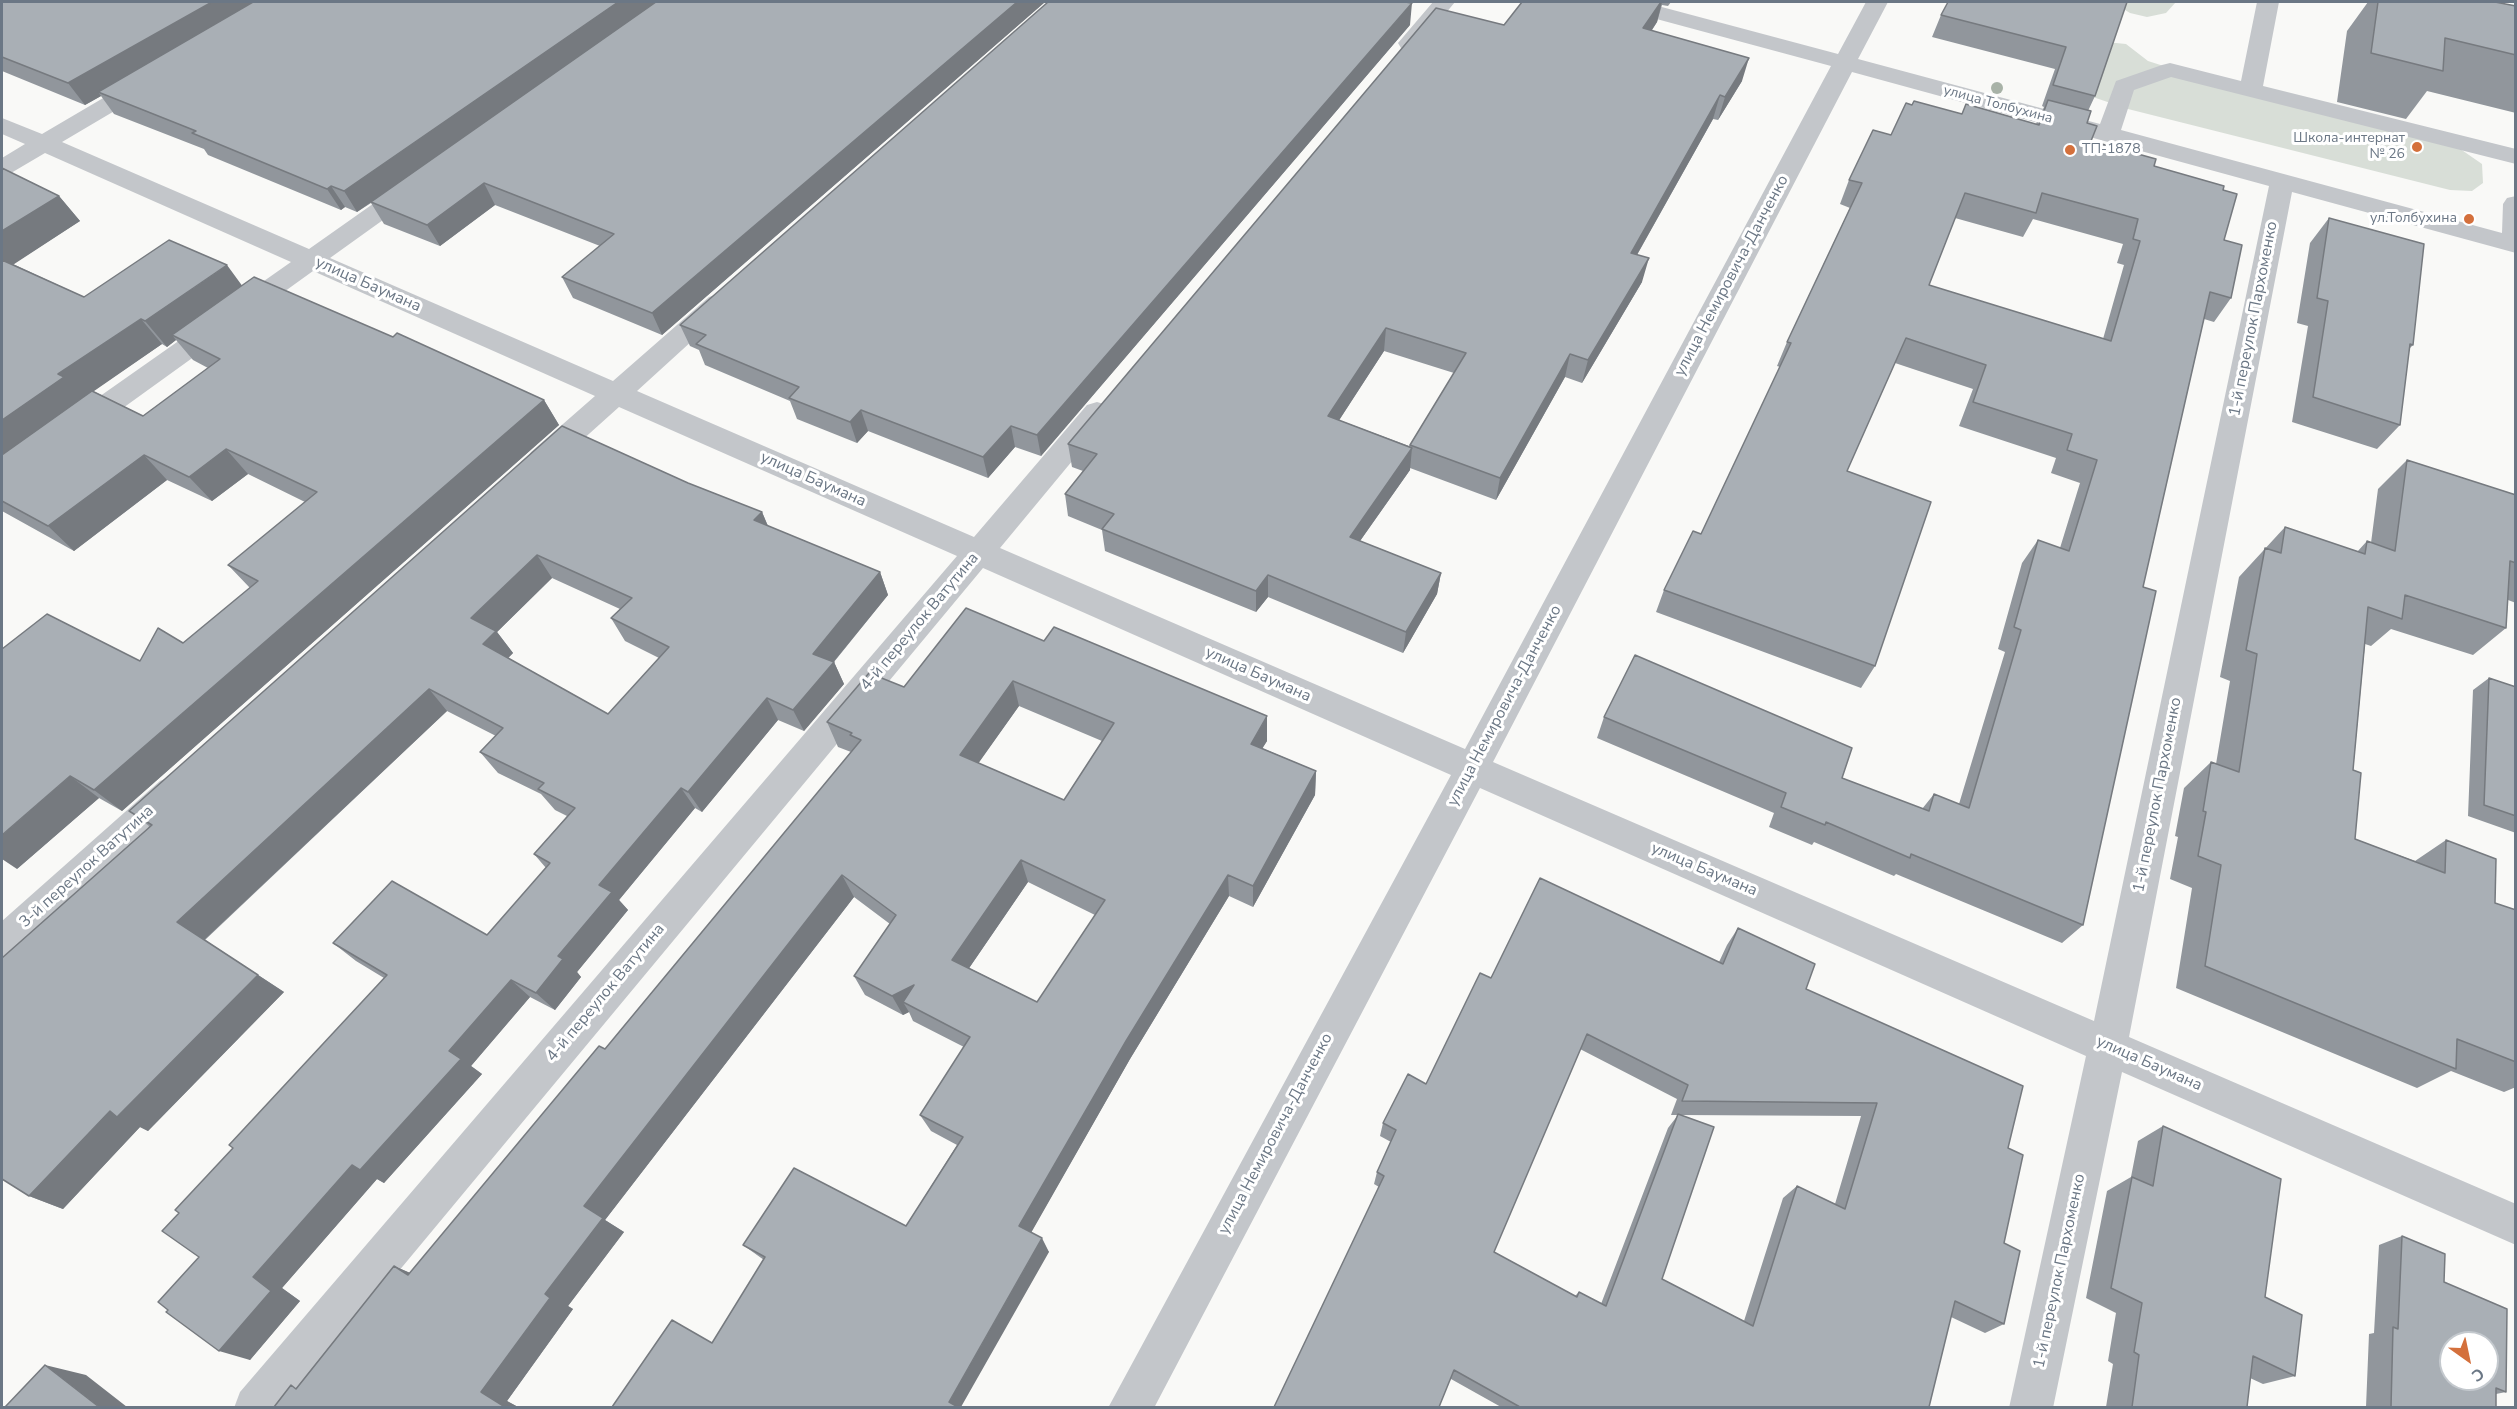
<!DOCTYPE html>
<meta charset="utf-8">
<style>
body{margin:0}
#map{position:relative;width:2517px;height:1409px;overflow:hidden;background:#f9f9f7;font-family:"Nunito Sans",sans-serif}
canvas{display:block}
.frame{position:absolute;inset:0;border:3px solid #6b7785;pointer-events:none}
.north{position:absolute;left:2439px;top:1331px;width:60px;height:60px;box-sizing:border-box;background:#fff;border:2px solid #c4c9ce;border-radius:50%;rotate:147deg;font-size:16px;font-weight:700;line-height:24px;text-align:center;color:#6b7785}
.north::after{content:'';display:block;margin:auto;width:21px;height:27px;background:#d4703c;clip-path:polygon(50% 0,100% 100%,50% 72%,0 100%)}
</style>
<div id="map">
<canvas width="2517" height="1409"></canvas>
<div class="frame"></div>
<div class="north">С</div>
</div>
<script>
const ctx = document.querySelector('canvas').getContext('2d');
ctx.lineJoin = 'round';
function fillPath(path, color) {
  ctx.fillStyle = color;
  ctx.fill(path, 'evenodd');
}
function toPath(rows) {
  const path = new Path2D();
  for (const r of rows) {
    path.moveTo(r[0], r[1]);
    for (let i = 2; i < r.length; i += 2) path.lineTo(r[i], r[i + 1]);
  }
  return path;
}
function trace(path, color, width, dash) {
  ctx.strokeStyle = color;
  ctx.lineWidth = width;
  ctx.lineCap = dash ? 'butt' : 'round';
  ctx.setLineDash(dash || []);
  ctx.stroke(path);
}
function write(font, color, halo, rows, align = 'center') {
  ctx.font = font + ' "Nunito Sans",sans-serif';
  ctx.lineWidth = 6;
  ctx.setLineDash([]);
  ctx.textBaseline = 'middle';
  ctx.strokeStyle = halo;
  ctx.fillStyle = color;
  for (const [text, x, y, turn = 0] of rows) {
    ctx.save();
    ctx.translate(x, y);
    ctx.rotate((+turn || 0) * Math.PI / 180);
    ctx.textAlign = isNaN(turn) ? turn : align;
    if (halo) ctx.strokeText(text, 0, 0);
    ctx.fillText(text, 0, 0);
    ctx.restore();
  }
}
const green = toPath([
 [2112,2,2176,2,2166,13,2147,17,2130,13],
 [2106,42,2126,44,2148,61,2176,70,2456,146,2482,164,2483,183,2472,191,2450,190,2128,109,2090,96]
]);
const minor = toPath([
 [1433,2,1455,2,1417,48,1401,48,1398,43,1433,2],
 [1609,2,1643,2,1838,54,1866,2,1888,2,1858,59,2100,124,2116,81,2162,65,2170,63,2241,81,2257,2,2279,2,2263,86,2516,149,2516,164,2171,77,2134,90,2121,130,2502,233,2503,204,2507,198,2516,196,2516,253,2292,192,2129,1037,2516,1204,2516,1245,2122,1072,2053,1408,2009,1408,2086,1056,1480,788,1154,1408,1108,1408,1451,775,983,568,285,1408,234,1408,240,1392,957,556,619,407,551,468,541,471,531,468,526,460,531,452,595,396,313,271,12,488,2,491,2,465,291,262,45,153,11,173,2,175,2,158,25,144,2,134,2,118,42,134,139,77,155,77,159,82,155,87,62,142,309,249,404,182,413,179,422,182,425,187,422,192,330,258,613,381,709,297,718,294,727,297,731,303,727,309,637,391,974,537,1087,405,1097,402,1107,405,1111,412,1107,419,1000,548,1465,749,1831,66,1612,7,1609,2],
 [1852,72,2269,186,2094,1021,1493,762,1852,72],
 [172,776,184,781,189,791,184,801,15,956,2,961,2,921,160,781,172,776]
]);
const trees = [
 [1997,88]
];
const wall = toPath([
 [2,2,1045,2,662,335,573,298,562,277,600,246,495,205,440,246,384,224,371,203,357,212,345,207,341,210,208,155,204,149,114,114,101,96,85,105,2,71],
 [1522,2,1671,2,1668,6,1662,5,1657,22,1652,30,1742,81,1718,120,1713,119,1637,255,1642,282,1582,383,1565,377,1496,500,1410,468,1410,470,1360,541,1441,573,1437,594,1403,653,1268,597,1256,612,1105,551,1102,530,1068,516,1065,494,1083,471,1072,467,1068,444,1504,25],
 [1384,351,1454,373,1409,446,1339,420],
 [2127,2,2095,96,2088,111,2087,123,2091,141,2154,166,2223,190,2224,240,2231,298,2214,322,2204,319,2143,587,2083,925,2062,943,1896,874,1894,876,1814,842,1812,845,1769,827,1774,813,1597,738,1604,717,1842,778,1922,809,1934,794,1959,804,2005,652,1998,649,2022,563,2038,540,2060,548,2080,483,2051,473,2056,458,1959,426,1973,389,1895,363,1847,471,1875,666,1861,688,1656,612,1664,590,1701,534,1780,367,1777,366,1787,342,1850,208,1840,204,1849,180,1891,135,1912,105,1961,114,2036,124,2044,107,2042,106,2055,69,1932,37,1941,15],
 [1955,218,2023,237,2033,219,2123,244,2117,263,2124,265,2103,339,1929,285],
 [2368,2,2495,2,2516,6,2516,113,2427,91,2406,119,2337,102,2347,31],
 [1410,25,1041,456,1015,447,988,478,868,431,857,443,797,419,790,401,705,365,699,350,690,346,680,325],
 [2,168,59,196,80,221,13,264,84,297,242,286,393,337,544,400,559,425,122,811,99,798,17,869,140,661,183,643,250,588,228,565,305,502,248,474,212,501,167,480,74,551,2,511],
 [176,340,193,360,208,368,143,416,93,391,162,344,167,347],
 [2329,218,2413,345,2409,349,2400,425,2377,449,2292,422,2308,326,2297,323,2310,243],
 [562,426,688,483,762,512,768,526,880,572,888,595,834,662,844,684,804,731,778,720,702,812,695,808,619,900,628,910,577,972,581,977,555,1010,530,997,471,1066,482,1074,384,1183,377,1179,282,1288,300,1301,250,1360,168,1310,199,1257,179,1213,233,1148,384,978,356,961,333,943,487,935,546,868,534,854,567,816,555,810,541,794,498,773,480,752,496,736,447,711,205,940,284,992,148,1131,140,1127,63,1209,29,1196,149,826,129,811],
 [552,578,620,609,611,618,625,641,659,658,608,714,508,658,513,653,497,632],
 [2407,460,2516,495,2516,603,2508,600,2506,628,2473,655,2391,629,2371,646,2365,644,2353,770,2355,839,2415,861,2446,840,2495,903,2516,910,2516,1087,2504,1092,2451,1071,2417,1088,2176,988,2192,888,2170,879,2178,837,2175,836,2184,788,2211,762,2216,764,2230,681,2220,677,2239,577,2285,527,2357,552,2367,541,2371,543,2378,489],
 [966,608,1267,741,1262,748,1316,771,1315,795,1253,907,1229,896,1130,1059,1031,1232,1049,1252,712,1343,764,1260,743,1245,906,1226,957,1145,931,1131,920,1115,964,1047,913,1021,909,1012,903,1015,865,995,854,976,890,924,854,897,605,1220,624,1232,568,1306,573,1309,507,1401,518,1407,274,1407,297,1387,394,1266,410,1273,605,1049,851,752,838,747,827,722,904,687],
 [1019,706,1102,741,1064,800,978,763],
 [1028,882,1095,915,1037,1002,969,968],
 [2489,678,2516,687,2516,833,2468,816,2473,690],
 [1738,928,1806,989,2008,1148,2004,1243,2004,1324,1985,1333,1951,1317,1929,1407,1501,1407,1451,1379,1379,1187,1374,1184,1377,1172,1391,1142,1380,1136,1383,1123,1426,1084,1491,978,1719,962,1727,945],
 [1580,1049,1677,1099,1671,1115,1678,1115,1668,1128,1601,1304,1579,1292,1575,1296,1494,1252],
 [1680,1115,1861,1116,1835,1204,1797,1186,1783,1198,1744,1321,1662,1279],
 [2163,1126,2265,1297,2295,1376,2263,1384,2250,1378,2247,1407,2106,1407,2113,1364,2108,1361,2116,1313,2086,1298,2107,1191,2131,1177,2138,1141],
 [2402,1236,2444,1282,2506,1392,2496,1394,2496,1407,2366,1407,2369,1334,2374,1333,2379,1245]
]);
const shadedWall = toPath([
 [212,2,262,2,98,92,101,96,85,105,68,83],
 [618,2,657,2,357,212,344,191],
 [1017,2,1045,2,662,335,652,313],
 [1661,2,1662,2,1657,22,1638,51,1643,28],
 [1412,3,1410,25,1041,456,1037,435],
 [1749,58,1742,81,1718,120,1725,97],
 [1720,95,1713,119,1625,276,1631,253],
 [484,183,495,205,440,246,427,225],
 [331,186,345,207,341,210,327,189],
 [59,196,80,221,2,272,2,231],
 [1649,258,1642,282,1582,383,1588,360],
 [227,265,246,291,172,335,176,340,167,347,145,321],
 [141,319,162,344,84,398,2,463,2,420,58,374],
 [1386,328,1384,351,1327,439,1328,416],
 [1570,354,1565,377,1496,500,1500,478],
 [544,400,559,425,122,811,94,790],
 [861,410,868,431,857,443,850,422],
 [1011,426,1015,447,988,478,983,457],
 [1412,448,1410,470,1348,558,1350,537],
 [226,449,248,474,212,501,189,477],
 [144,455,167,480,74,551,48,526],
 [762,512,772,536,754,520],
 [537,555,552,578,497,632,513,653,500,666,483,644,471,618],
 [880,572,888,595,822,676,813,654],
 [1441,573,1437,594,1403,653,1406,632],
 [1268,575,1268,597,1256,612,1256,591],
 [834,662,844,684,804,731,793,710],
 [1013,681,1019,706,968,778,960,755],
 [429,689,447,711,204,940,177,922],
 [767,698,778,720,702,812,688,792],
 [1267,716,1267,741,1251,767,1251,744],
 [1316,771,1315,795,1253,907,1253,886],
 [70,776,99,798,17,869,2,859,2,835],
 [681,788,695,808,619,900,628,910,577,972,581,977,555,1010,536,993,599,885],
 [1021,860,1028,882,961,980,952,960],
 [842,875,854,897,605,1220,624,1232,568,1306,573,1309,507,1401,518,1407,505,1407,481,1392,545,1294,584,1206],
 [1228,875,1229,896,1130,1059,1027,1240,1019,1226,1126,1041],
 [258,975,284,992,148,1131,140,1127,63,1209,29,1196,110,1111],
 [511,980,530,997,471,1066,482,1074,384,1183,377,1179,282,1288,300,1301,250,1360,219,1351,253,1277],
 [914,985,903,1002,909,1012,903,1015,892,996],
 [1042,1238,1049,1252,961,1407,955,1407,949,1402],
 [394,1266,422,1278,408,1275],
 [45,1365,86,1375,127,1407,99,1407]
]);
const building = toPath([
 [2,2,212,2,68,83,2,57,2,2],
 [253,2,618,2,344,191,331,186,327,189,192,133,196,131,98,92,253,2],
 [656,2,1017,2,652,313,562,277,614,234,484,183,427,225,371,202,656,2],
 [1048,2,1405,2,1412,3,1037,435,1011,426,983,457,861,410,850,422,789,398,799,387,696,344,706,335,680,325,1048,2],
 [1522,2,1661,2,1643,28,1749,58,1725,97,1720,95,1631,253,1649,258,1588,360,1570,354,1500,478,1410,445,1466,353,1386,328,1328,416,1412,448,1350,537,1441,573,1406,632,1268,575,1256,591,1102,529,1114,514,1065,494,1097,454,1068,444,1436,8,1504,25,1522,2],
 [1948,2,2127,2,2095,96,2053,85,2066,47,1941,15,1948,2],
 [2378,2,2495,2,2516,6,2516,55,2445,38,2443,71,2371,53,2378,2],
 [2048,100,2091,111,2087,123,2097,126,2091,141,2156,159,2154,166,2224,186,2223,190,2237,194,2224,240,2242,245,2231,298,2210,292,2143,587,2156,591,2083,925,1911,854,1910,858,1826,822,1825,825,1781,807,1786,793,1604,717,1635,655,1852,748,1842,778,1929,811,1934,794,1969,808,2021,630,2014,627,2038,540,2069,551,2097,460,2067,450,2072,434,1973,402,1986,365,1906,338,1847,471,1931,502,1875,666,1664,590,1693,531,1701,534,1791,343,1787,342,1862,183,1849,180,1873,130,1891,135,1906,103,1912,105,1914,101,1962,114,1966,104,2039,125,2048,100],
 [1965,193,2036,213,2042,193,2138,219,2133,239,2140,241,2111,341,1929,285,1965,193],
 [2,168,59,196,2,231,2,168],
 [2329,218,2424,244,2413,345,2410,344,2400,425,2313,397,2328,301,2317,298,2329,218],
 [169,240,227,265,145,321,141,319,58,374,64,377,2,420,2,260,84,297,169,240],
 [254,277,393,337,397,333,544,400,94,790,70,776,2,835,2,649,47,614,140,661,158,628,183,643,258,581,228,565,317,492,226,449,189,477,144,455,48,526,2,501,2,455,92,391,143,416,220,359,172,335,254,277],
 [562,426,688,483,762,512,754,520,880,572,813,654,834,662,793,710,767,698,688,792,681,788,599,885,612,892,558,956,563,959,536,993,511,980,449,1051,461,1059,360,1170,352,1165,253,1277,271,1291,219,1351,166,1312,168,1310,158,1302,199,1257,162,1231,179,1213,175,1210,233,1148,229,1145,387,975,333,943,392,881,487,935,550,863,534,854,575,808,538,789,544,783,480,752,503,728,429,689,177,922,258,975,117,1117,110,1111,29,1196,2,1179,2,958,152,825,129,811,562,426],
 [537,555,632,598,611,618,669,647,608,714,483,644,496,631,471,618,537,555],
 [2407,460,2516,495,2516,563,2510,561,2506,628,2405,595,2402,619,2368,607,2353,770,2361,773,2355,839,2445,873,2446,840,2496,859,2495,903,2516,910,2516,1062,2457,1039,2456,1069,2205,966,2221,865,2198,856,2206,812,2203,811,2211,762,2239,772,2257,654,2246,650,2265,548,2281,553,2285,527,2365,554,2367,541,2395,551,2407,460],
 [966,608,1044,641,1054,627,1267,716,1251,744,1316,771,1253,886,1228,875,1126,1041,1019,1226,1042,1238,949,1402,958,1407,612,1407,672,1320,712,1343,765,1257,743,1245,794,1168,906,1226,963,1137,920,1115,970,1037,903,1002,914,985,892,996,854,976,896,915,842,875,584,1206,603,1218,545,1294,550,1298,481,1392,505,1407,274,1407,291,1385,296,1389,394,1266,408,1275,599,1046,605,1049,861,740,850,735,852,733,827,722,869,673,904,687,966,608],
 [1013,681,1114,723,1064,800,960,755,1013,681],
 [1021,860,1105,900,1037,1002,952,960,1021,860],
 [2489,678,2516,687,2516,816,2484,805,2489,678],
 [1540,878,1723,964,1738,928,1815,964,1806,989,2023,1086,2008,1148,2023,1155,2004,1243,2020,1251,2004,1324,1955,1301,1929,1407,1520,1407,1454,1370,1439,1407,1274,1407,1384,1176,1377,1172,1396,1130,1383,1123,1408,1074,1426,1084,1480,973,1491,978,1540,878],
 [1587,1034,1688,1085,1682,1101,1877,1103,1845,1209,1797,1186,1753,1326,1662,1279,1714,1127,1678,1114,1606,1306,1579,1292,1577,1297,1494,1252,1587,1034],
 [2163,1126,2281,1179,2265,1297,2302,1315,2295,1376,2253,1356,2247,1407,2132,1407,2139,1355,2134,1352,2142,1303,2111,1288,2132,1177,2153,1186,2163,1126],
 [2402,1236,2445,1254,2444,1282,2507,1309,2506,1392,2496,1388,2496,1407,2391,1407,2393,1327,2398,1329,2402,1236],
 [2451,1343,2487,1343,2487,1379,2451,1379,2451,1343],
 [45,1365,99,1407,5,1407,45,1365]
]);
const markers = [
 [2417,147,6,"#d4703c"],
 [2070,150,6,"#d4703c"],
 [2469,219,6,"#d4703c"]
];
const farStreetnames = [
 ["улица Толбухина",1998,105,15]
];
const farPoinames = [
 ["Школа-интернат",2405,139],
 ["№ 26",2405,155],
 ["ТП-1878",2082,150,"left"],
 ["ул.Толбухина",2457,219]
];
const streetNames = [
 ["улица Немировича-Данченко",1732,276,-62],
 ["улица Баумана",368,285,24],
 ["1-й переулок Пархоменко",2254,319,-79],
 ["улица Баумана",813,480,24],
 ["4-й переулок Ватутина",920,622,-50],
 ["улица Баумана",1258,675,24],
 ["улица Немировича-Данченко",1505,706,-62],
 ["1-й переулок Пархоменко",2158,795,-79],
 ["3-й переулок Ватутина",87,867,-42],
 ["улица Баумана",1704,870,23],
 ["4-й переулок Ватутина",606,993,-50],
 ["улица Баумана",2149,1064,24],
 ["улица Немировича-Данченко",1276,1134,-62],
 ["1-й переулок Пархоменко",2060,1271,-78]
];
fillPath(green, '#d8ded7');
fillPath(minor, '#c3c6ca');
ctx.fillStyle = '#a8b2a7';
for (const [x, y] of trees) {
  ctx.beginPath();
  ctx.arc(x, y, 6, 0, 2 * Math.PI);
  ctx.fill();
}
fillPath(wall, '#91969c');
fillPath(shadedWall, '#767a7f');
fillPath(building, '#a9afb5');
trace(building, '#767a7f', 1.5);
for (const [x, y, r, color] of markers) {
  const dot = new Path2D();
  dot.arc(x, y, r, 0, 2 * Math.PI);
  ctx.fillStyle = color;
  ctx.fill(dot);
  trace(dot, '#fff', 2);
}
write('14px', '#6b7785', '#fff', farStreetnames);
write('14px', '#6b7785', '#fff', farPoinames, 'right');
write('16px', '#6b7785', '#fff', streetNames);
</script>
